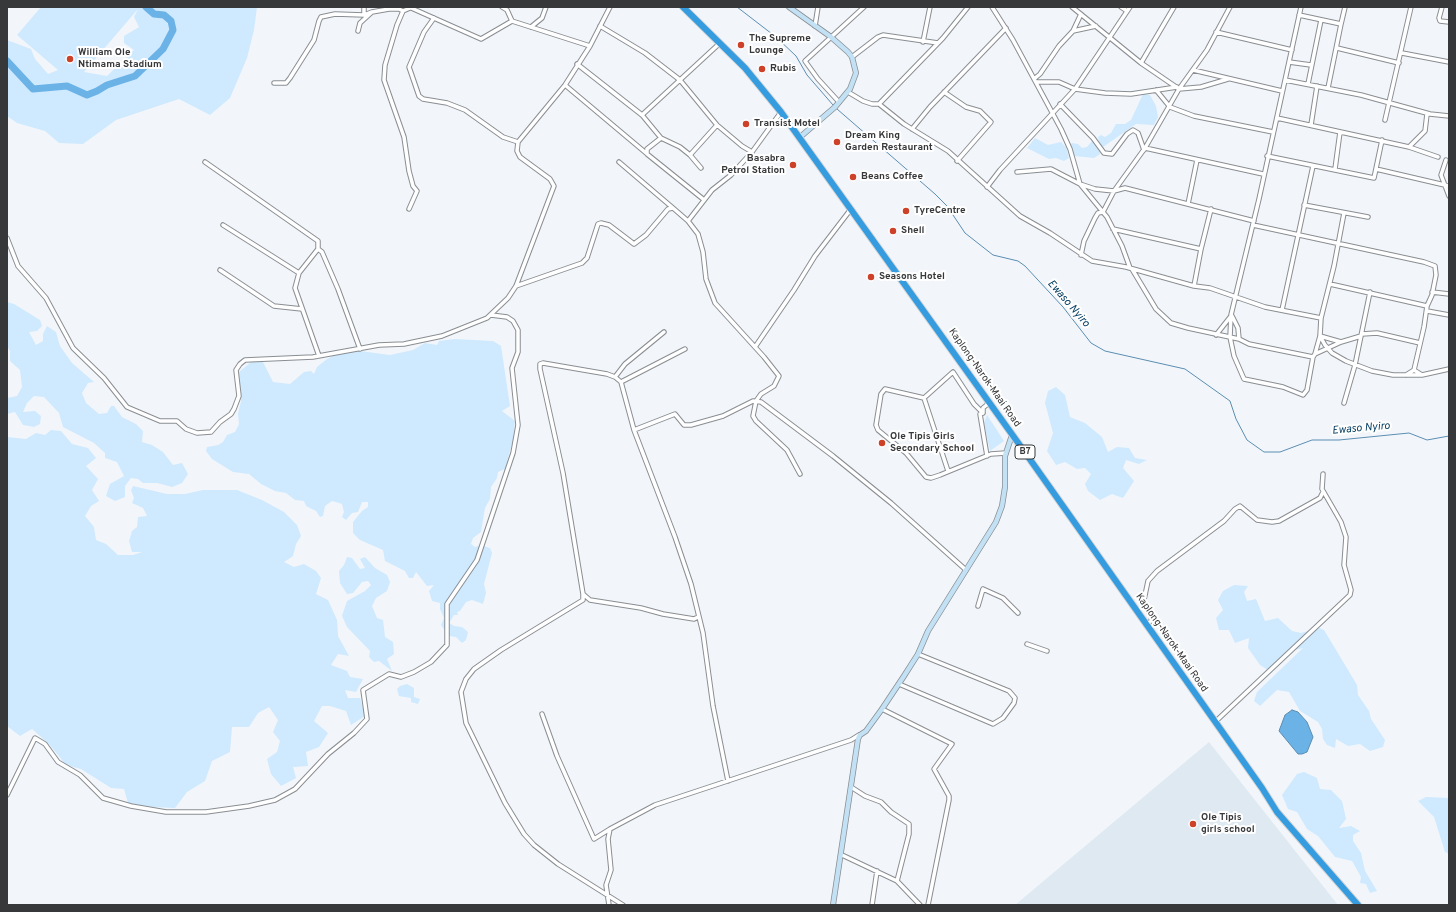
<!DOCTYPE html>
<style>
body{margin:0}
#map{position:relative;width:1456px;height:912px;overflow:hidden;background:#f2f6fa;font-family:Overpass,sans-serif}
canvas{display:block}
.frame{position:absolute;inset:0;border:8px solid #37383a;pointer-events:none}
</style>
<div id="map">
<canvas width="1456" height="912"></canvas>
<div class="frame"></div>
</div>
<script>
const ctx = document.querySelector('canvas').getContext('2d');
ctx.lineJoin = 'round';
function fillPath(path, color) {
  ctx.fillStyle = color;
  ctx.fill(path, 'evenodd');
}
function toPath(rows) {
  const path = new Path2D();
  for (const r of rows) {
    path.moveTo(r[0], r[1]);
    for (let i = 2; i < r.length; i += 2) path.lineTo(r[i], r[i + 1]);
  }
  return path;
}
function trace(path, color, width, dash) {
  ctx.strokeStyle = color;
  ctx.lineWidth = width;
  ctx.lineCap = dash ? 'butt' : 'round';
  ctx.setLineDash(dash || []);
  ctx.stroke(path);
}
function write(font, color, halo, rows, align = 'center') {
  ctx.font = font + ' Overpass,sans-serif';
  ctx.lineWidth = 4;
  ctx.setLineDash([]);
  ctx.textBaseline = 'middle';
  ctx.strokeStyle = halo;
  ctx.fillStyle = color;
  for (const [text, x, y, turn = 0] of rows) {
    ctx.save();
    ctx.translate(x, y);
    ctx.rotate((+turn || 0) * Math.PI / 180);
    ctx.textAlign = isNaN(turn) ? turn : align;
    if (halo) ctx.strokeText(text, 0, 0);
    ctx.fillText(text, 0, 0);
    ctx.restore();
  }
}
const built = toPath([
 [1209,742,1338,905,1015,905]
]);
const green = toPath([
 [41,7,257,7,254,30,247,58,230,98,210,115,179,99,116,120,83,144,59,143,45,131,17,123,7,116,7,40,31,49,35,59,48,74,58,70,17,35],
 [138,9,134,17,139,27,124,36,124,43,134,50,107,76,84,72],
 [1143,94,1150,95,1156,106,1158,117,1154,125,1136,124,1103,147,1099,142,1098,137,1101,135,1105,137,1111,133,1116,124,1125,124,1131,120],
 [1035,138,1048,145,1061,142,1066,147,1069,158,1064,161,1056,158,1049,159,1027,148],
 [1092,141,1094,141,1100,148,1100,154,1094,158,1074,156,1070,146,1072,143,1078,144,1082,148,1087,147],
 [7,302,14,304,40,320,42,326,37,331,29,332,36,345,43,341,43,334,47,326,56,332,60,346,72,363,94,382,88,383,82,393,86,403,99,414,107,413,111,406,114,406,122,417,136,424,143,431,142,442,152,445,163,452,173,465,182,463,188,474,182,483,172,487,157,483,143,483,138,479,131,478,125,486,125,497,115,501,106,496,110,484,124,476,117,462,105,458,105,453,94,443,63,427,59,413,44,397,34,396,27,403,23,412,35,411,41,416,40,424,34,427,23,425,15,412,7,414,7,398,17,396,22,387,20,370,10,361,10,351,7,346],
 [455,339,493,341,501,346,510,406,502,411,515,421,513,440,505,469,498,472,497,478,491,487,490,499,485,508,481,532,473,538,471,544,475,547,481,545,490,548,492,553,484,584,486,593,483,604,472,600,466,602,460,611,457,612,458,615,454,615,449,623,454,626,462,627,468,632,466,640,462,643,456,637,449,636,441,625,444,618,440,609,440,603,432,601,429,591,434,585,427,586,416,572,413,578,409,578,405,571,385,561,383,550,360,540,353,533,353,522,362,511,368,507,368,502,362,502,358,512,352,513,346,520,342,517,344,512,342,504,332,501,325,506,323,516,320,517,316,511,306,506,304,501,295,500,286,493,275,491,261,484,249,474,233,472,212,459,206,451,207,447,218,445,223,442,227,435,235,432,239,424,238,414,241,401,238,376,239,372,251,362,262,360,273,382,290,384,304,372,311,371,314,374,317,367,327,359,335,355,360,351,390,355,413,350,425,343,437,345,439,341],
 [1056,387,1065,395,1070,417,1085,423,1102,437,1108,452,1117,447,1129,448,1135,458,1147,460,1139,464,1126,460,1123,468,1134,481,1123,498,1112,494,1100,500,1088,491,1085,484,1091,474,1085,468,1077,469,1065,462,1056,465,1047,451,1053,433,1045,403,1048,391],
 [987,415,1004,441,990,451,984,423],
 [51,430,61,431,72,444,88,448,96,458,86,466,98,479,92,490,99,501,91,506,85,516,94,527,96,540,106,544,118,555,133,555,142,552,132,552,129,541,132,531,137,527,138,517,147,516,143,508,132,503,134,498,131,490,133,486,167,494,185,494,203,490,237,490,262,500,284,512,297,525,301,536,296,544,293,556,284,562,294,567,304,564,316,571,321,578,316,594,328,600,337,620,338,636,349,656,338,654,331,665,347,671,350,677,363,679,356,692,345,690,348,698,360,698,365,716,351,725,346,711,330,706,322,706,314,721,328,733,319,747,306,752,308,766,293,767,296,778,281,786,271,774,267,759,277,752,280,741,273,732,278,720,269,707,258,713,249,727,232,727,230,752,212,761,205,781,187,792,175,808,152,807,128,803,124,789,111,788,81,769,66,765,49,744,32,729,20,736,7,726,7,437,26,439,36,433,45,435],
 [347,557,352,558,360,569,365,568,360,559,365,557,375,568,387,575,390,582,387,591,376,598,372,606,377,618,383,620,385,637,393,642,394,654,387,659,392,671,379,661,374,662,369,657,370,651,347,627,342,616,347,601,365,591,371,585,368,581,362,582,353,593,347,594,340,583,339,571,344,565],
 [1234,585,1248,586,1244,592,1247,601,1256,599,1265,621,1278,618,1292,631,1301,633,1319,628,1324,630,1357,685,1358,695,1369,711,1371,719,1385,740,1383,747,1370,751,1360,744,1348,746,1336,739,1335,748,1327,745,1323,739,1322,729,1318,722,1300,711,1289,692,1277,690,1260,706,1254,701,1257,692,1303,648,1295,650,1271,672,1260,665,1248,648,1249,638,1235,643,1229,630,1219,630,1216,618,1223,610,1218,600,1223,591],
 [407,684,414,688,414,697,420,699,418,704,411,702,411,698,399,696,397,689,400,686],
 [1304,772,1317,778,1320,789,1331,790,1342,801,1346,819,1339,828,1351,826,1360,831,1353,835,1353,841,1361,853,1365,871,1377,891,1370,893,1366,884,1360,883,1361,877,1352,861,1335,857,1318,836,1307,829,1297,812,1288,809,1282,795,1297,774],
 [1426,797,1449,798,1449,854,1445,852,1434,817,1418,801]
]);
const water = toPath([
 [1292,710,1298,712,1307,722,1313,737,1307,752,1302,754,1298,754,1279,731,1285,715,1292,710]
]);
const stream = toPath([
 [737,7,776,37,796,56,807,75,833,105],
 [837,109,935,194,947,206,965,233,993,255,1018,261,1025,266,1063,307,1091,343,1105,351,1185,369,1230,401,1236,419,1247,440,1264,452,1280,452,1312,440,1339,440,1409,433,1427,440,1449,436]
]);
const river = toPath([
 [7,61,33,89,67,86,87,95,97,91,107,85,135,76,163,49,173,30,171,21,164,15,154,14,146,7]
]);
const street = toPath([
 [409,7,481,39,512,21],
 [502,7,507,10,512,21,590,46],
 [992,7,1013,40,1061,129,1070,149,1080,184,1107,217,1122,246,1130,268],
 [1072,7,1141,63,1179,89,1201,87,1228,79],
 [1121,7,1127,11],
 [1301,7,1259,199,1231,315,1230,337,1234,356,1244,379,1283,387,1303,395,1307,390,1313,357],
 [1442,7,1439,18,1440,21,1449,22],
 [364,15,364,7],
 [1299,15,1341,24,1328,88],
 [434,18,424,32,409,67,419,96,423,99,447,103,465,110,503,137,518,142],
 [1341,24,1345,7],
 [600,26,645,53,680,80,717,125,742,146,752,152],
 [815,26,818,7],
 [531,27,542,18,546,7],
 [358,31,360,23,372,12,389,9,399,9,403,11],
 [1073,31,1096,26],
 [1216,32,1292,50],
 [923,42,930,7],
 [1337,48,1399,63],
 [1402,53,1449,62],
 [852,57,878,37,883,35,938,43],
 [1289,62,1311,65],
 [1141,63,1174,7],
 [577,64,642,115,720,43],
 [1193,70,1282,91],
 [1034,79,1040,74,1059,46,1073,31,1081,14],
 [1285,80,1361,95,1430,114,1449,116],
 [1036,82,1059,82,1075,89,1105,93,1131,94,1177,87],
 [274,83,286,83,290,78,314,40,319,21,321,17,335,14,364,15,372,12],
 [1308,84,1321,20],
 [565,85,646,153],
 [1156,90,1170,107,1194,116,1273,132],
 [848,92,863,101,872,104,879,104,943,38,968,7],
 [944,92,966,107,980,111,991,122,957,161],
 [839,102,818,79,805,61,864,7],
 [879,104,904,124,948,151,1020,216,1050,233,1092,261,1126,267,1194,286,1210,288,1265,307,1321,318],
 [1060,104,1093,138,1104,153,1112,154,1127,134,1133,130,1138,133,1144,150],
 [642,115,661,138,647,149,647,154,703,199],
 [1277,118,1409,147,1425,131,1427,114],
 [1385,120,1411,7],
 [1311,125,1317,86],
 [912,129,930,107,1006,28],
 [661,138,680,147,690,155,701,168],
 [1409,147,1438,157],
 [1145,148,1263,174],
 [690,155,717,125],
 [1267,156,1374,178,1382,140],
 [1446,160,1441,175,1449,196],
 [205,162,318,241,318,249,322,252,338,289,360,349],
 [619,162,673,208],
 [1335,169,1340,132],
 [1376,169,1449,186],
 [1017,172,1051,169,1080,184,1095,189,1114,191,1125,188,1254,221],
 [987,187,1000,170,1075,89,1130,7],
 [1188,204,1197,160],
 [1304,205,1368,217],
 [409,209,417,191,413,186,409,171,404,137,384,80,385,65,397,25,403,11,410,8],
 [688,221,712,190,731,175,752,152,781,112],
 [223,225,299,273],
 [1253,225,1424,262,1435,266,1436,275,1432,295,1427,306,1424,327,1414,370,1406,375],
 [1113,229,1201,249],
 [7,238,18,266,46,298,73,348,104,378,127,407,160,421,177,421,186,429,197,433,211,432,220,422,231,414,234,409,239,396,236,370,240,364,245,360,313,357,379,345,404,344,442,336,487,318,508,298,516,286,554,186,550,179,520,157,517,151,518,142,565,85,590,46,610,7],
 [318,249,299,273,295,288,319,356],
 [1081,255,1084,241,1095,218,1098,213,1103,212,1114,191,1145,148,1179,89,1207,50,1230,7],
 [1132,269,1156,309,1171,323,1188,328,1239,339,1249,344,1313,357,1315,354,1320,336,1321,318,1334,266,1344,213],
 [220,270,274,306,302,309],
 [1330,284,1427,306],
 [516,286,582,263,587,258,598,224,601,223,609,225,634,244,646,235,668,209,673,208,688,221,698,234,703,252,706,279,715,303,764,357,779,376,774,386,761,394,756,401,753,416,756,421,787,450,800,474],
 [1194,286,1201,249,1211,209],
 [1432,292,1449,294],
 [1282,310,1313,166],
 [1427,311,1449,315],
 [1232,316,1238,328,1239,339],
 [1362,334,1377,333,1420,343],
 [1216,335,1231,316],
 [1320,336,1325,345,1332,353,1346,361,1372,371,1393,375,1422,375],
 [1320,336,1341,342,1361,336],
 [755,347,794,290,815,256,851,209],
 [1315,354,1341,342],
 [1414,370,1422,375,1449,369],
 [615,377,625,364,664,332],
 [621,382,685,349],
 [924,398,885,389,881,394,876,425,878,430,906,453,926,477,931,478,940,475,991,454,1006,453],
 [924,398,953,372,974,404,983,413],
 [924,398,948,471],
 [1344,403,1355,365,1370,292],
 [634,430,675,414,684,425,691,425,723,416,753,401,761,402,833,456,891,503,966,570],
 [987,456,980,414,983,413,983,408,989,403],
 [583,594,563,473,540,369,540,364,543,363,607,374,615,377,621,382,634,430,675,537,691,584,703,633,713,706,728,781],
 [978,606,983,589,1003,598,1018,613],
 [1146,625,1151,621,1152,617,1145,607,1144,600,1148,581,1157,571,1224,521,1235,509,1240,506,1257,520,1272,522,1279,521,1320,498,1323,492],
 [1027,644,1047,651],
 [899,684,993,724,1003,718,1014,703,1015,698,1009,691,918,654],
 [882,709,952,744,934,769,949,796,949,800,928,905],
 [542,714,557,756,594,839,610,829],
 [1215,722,1350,595,1351,590,1344,565,1346,537,1341,522,1322,489,1323,474],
 [851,787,865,796,881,802,891,812,909,824,909,834,897,881],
 [7,795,35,738,45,744,58,762,80,775,103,798,131,806,166,812,206,812,249,806,275,800,295,789,328,754,354,733,367,719,363,690,389,674,401,677,414,672,431,662,447,645,447,604,477,560,513,453,518,425,512,368,518,352,518,330,513,321,507,317,491,315],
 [842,855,897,881,920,905],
 [609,905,606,885,611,870,608,839,610,829,655,805,851,740,859,735],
 [623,905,558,864,534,845,524,834,505,803,466,723,461,692,466,679,474,669,501,650,583,600,583,594,590,600,641,608,663,614,694,619,698,617],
 [872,905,877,871]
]);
const secondary = toPath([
 [789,7,831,37,848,52,852,57,856,73,850,89,835,107,799,138],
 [833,905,858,739,860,735,866,731,882,709,904,676,918,654,928,631,996,522,1002,506,1005,487,1005,456,1012,435]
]);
const highway = toPath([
 [683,7,745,68,781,112,1029,458,1262,788,1277,812,1358,905]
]);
const markers = [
 [741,45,4,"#cd4129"],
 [70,59,4,"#cd4129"],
 [762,69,4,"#cd4129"],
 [746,124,4,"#cd4129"],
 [837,142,4,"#cd4129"],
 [793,165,4,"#cd4129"],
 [853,177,4,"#cd4129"],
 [906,211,4,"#cd4129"],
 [893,231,4,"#cd4129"],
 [871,277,4,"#cd4129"],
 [882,443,4,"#cd4129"],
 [1193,824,4,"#cd4129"]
];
const shields = [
 [1025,452,20]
];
const shieldNames = [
 ["B7",1025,452]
];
const poiNames = [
 ["The Supreme",749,39],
 ["Lounge",749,51],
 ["William Ole",78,53],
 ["Ntimama Stadium",78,65],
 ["Rubis",770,69],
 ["Transist Motel",754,124],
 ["Dream King",845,136],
 ["Garden Restaurant",845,148],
 ["Basabra",785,159,"right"],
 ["Petrol Station",785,171,"right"],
 ["Beans Coffee",861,177],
 ["TyreCentre",914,211],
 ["Shell",901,231],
 ["Seasons Hotel",879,277],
 ["Ole Tipis Girls",890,437],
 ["Secondary School",890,449],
 ["Ole Tipis",1201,818],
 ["girls school",1201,830]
];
const streetNames = [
 ["Kaplong-Narok-Maai Road",984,378,55],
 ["Kaplong-Narok-Maai Road",1171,643,55]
];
const waterNames = [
 ["Ewaso Nyiro",1068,304,49],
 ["Ewaso Nyiro",1361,429,-5]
];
fillPath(built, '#dfe9f2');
fillPath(green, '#cfe9fe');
fillPath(water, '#6bb2e6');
trace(water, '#5b8db2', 1);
trace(stream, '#5b8db2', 1);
trace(river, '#6bb2e6', 7);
trace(street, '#8a8e92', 5.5);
trace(secondary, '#8a8e92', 6);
trace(highway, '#d3d3d4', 8);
trace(street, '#fff', 3.5);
trace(secondary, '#c2e1f5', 4.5);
trace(highway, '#359cdf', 6);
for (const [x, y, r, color] of markers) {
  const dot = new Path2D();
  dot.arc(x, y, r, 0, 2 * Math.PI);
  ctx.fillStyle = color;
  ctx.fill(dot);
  trace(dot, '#fff', 1.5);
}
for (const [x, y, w] of shields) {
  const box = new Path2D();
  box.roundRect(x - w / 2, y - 7, w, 14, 3);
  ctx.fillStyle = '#fff';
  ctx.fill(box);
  trace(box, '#37383a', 1);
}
write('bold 9px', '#37383a', null, shieldNames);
write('bold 10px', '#37383a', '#fff', poiNames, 'left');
write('10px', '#37383a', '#fff', streetNames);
write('italic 11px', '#084164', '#fff', waterNames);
</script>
